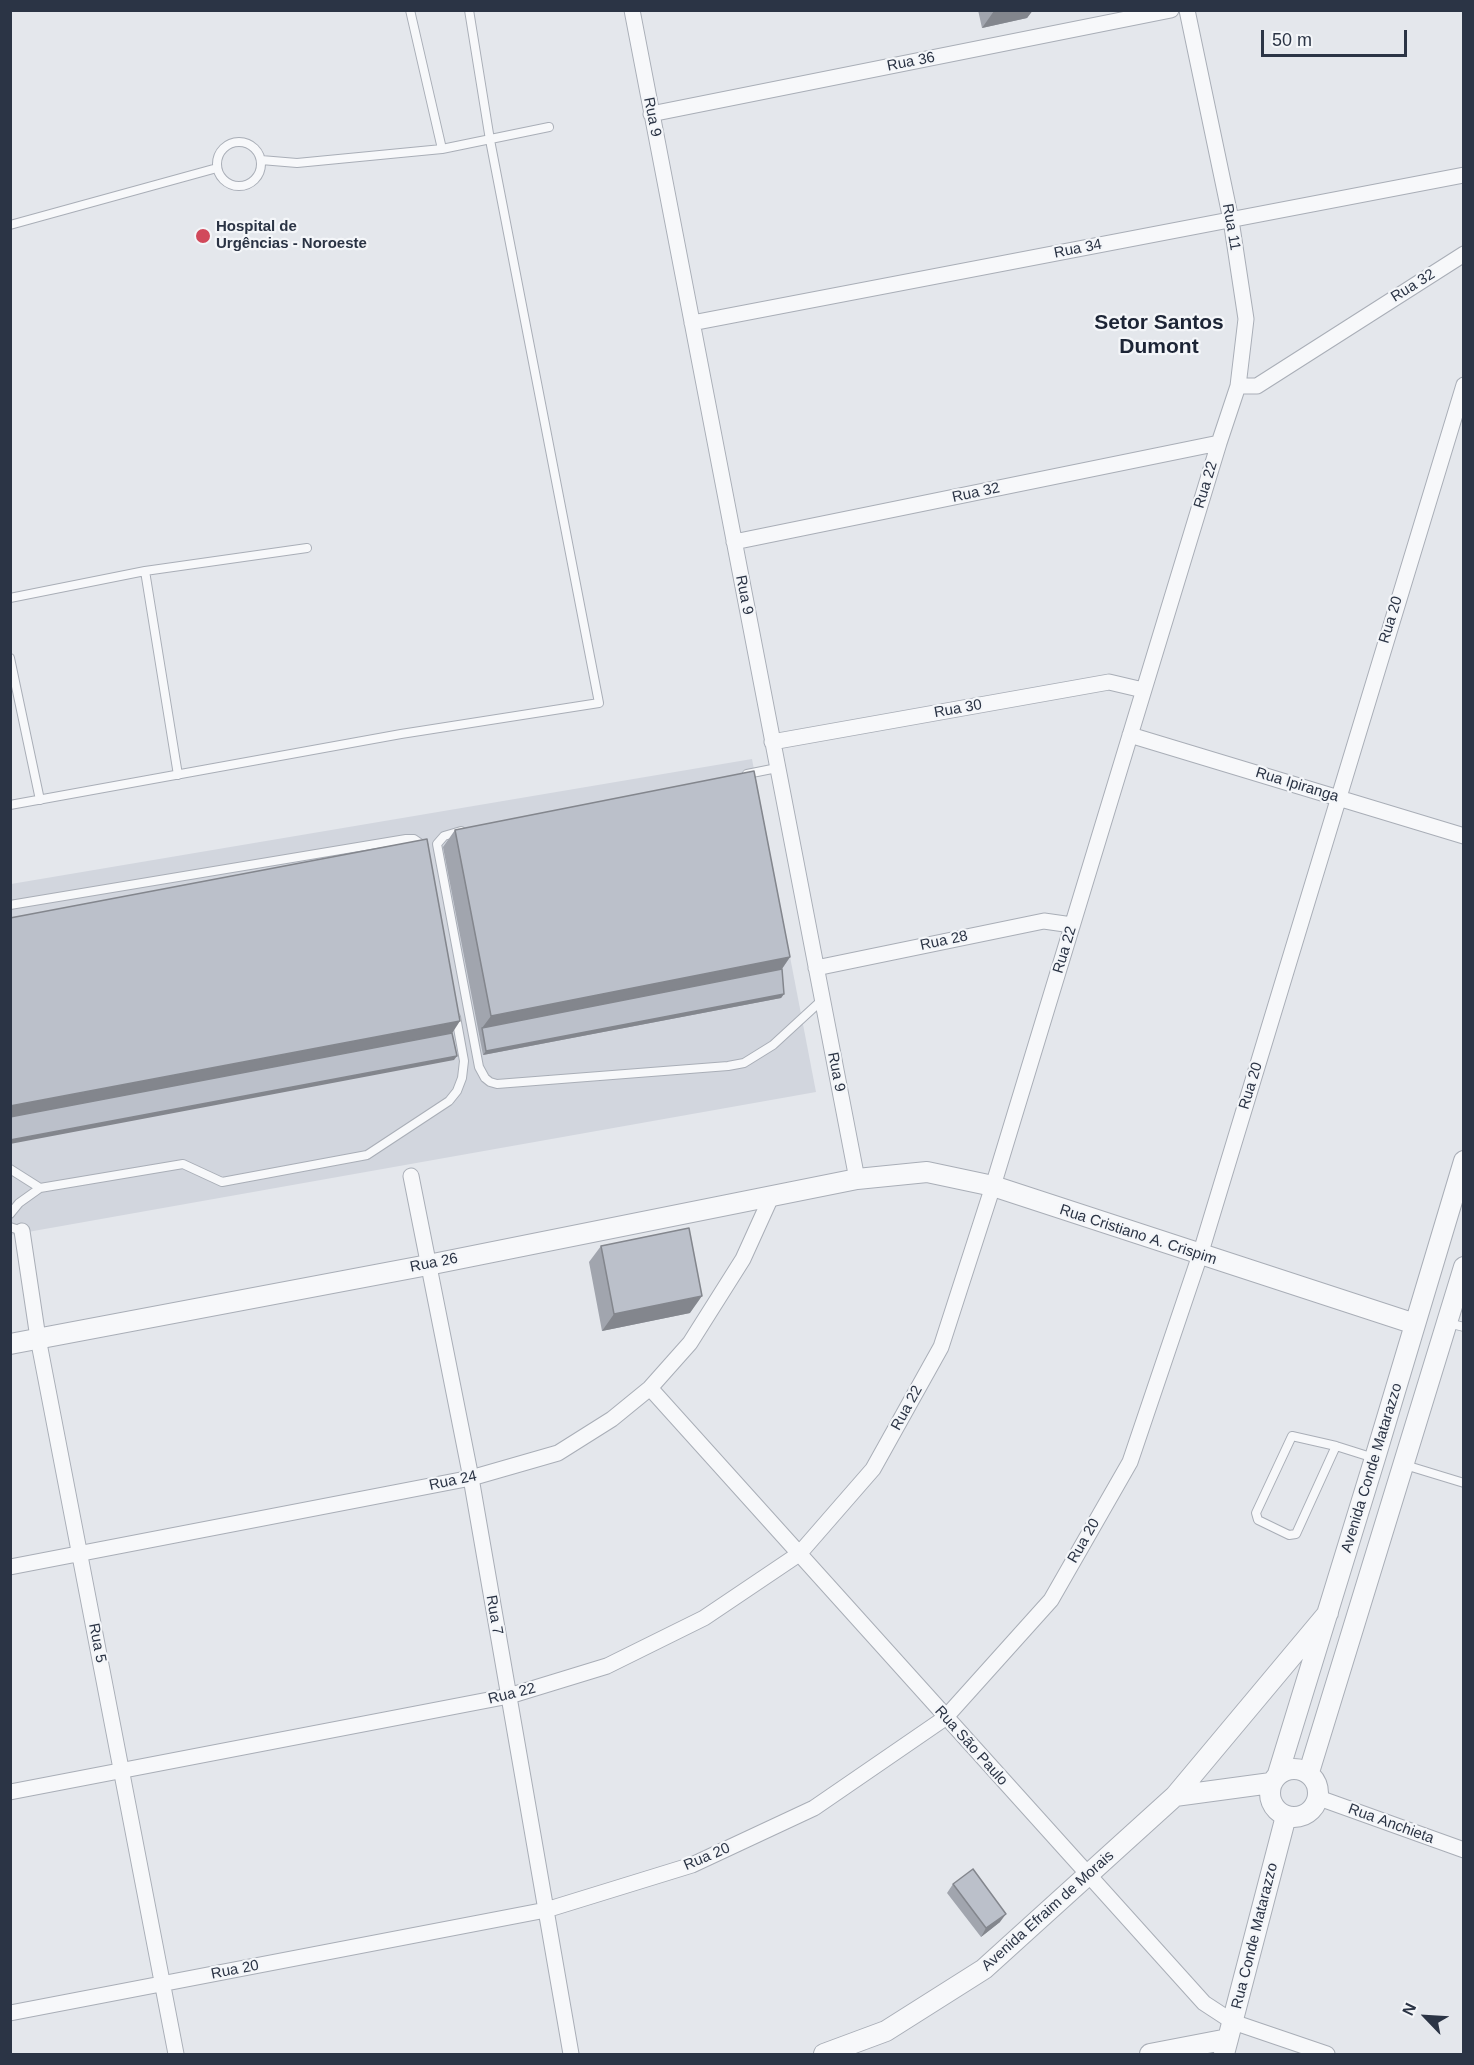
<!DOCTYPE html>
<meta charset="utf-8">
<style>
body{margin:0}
#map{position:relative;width:1474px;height:2065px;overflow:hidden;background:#e4e7ec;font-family:Arial,sans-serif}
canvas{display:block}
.frame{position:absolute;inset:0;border:12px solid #2b3445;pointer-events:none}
.north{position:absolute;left:1396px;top:1987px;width:60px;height:60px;-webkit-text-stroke:4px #f4f6f9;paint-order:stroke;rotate:295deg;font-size:16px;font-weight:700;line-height:24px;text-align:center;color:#2b3445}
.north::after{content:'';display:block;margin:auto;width:21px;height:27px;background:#2b3445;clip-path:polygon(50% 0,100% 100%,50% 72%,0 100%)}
.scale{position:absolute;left:1261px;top:30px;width:146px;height:27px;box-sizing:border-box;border:3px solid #2b3445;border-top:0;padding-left:8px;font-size:18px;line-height:21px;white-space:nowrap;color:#2b3445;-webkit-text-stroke:4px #f4f6f9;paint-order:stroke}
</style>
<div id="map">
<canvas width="1474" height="2065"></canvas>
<div class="frame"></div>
<div class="north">N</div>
<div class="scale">50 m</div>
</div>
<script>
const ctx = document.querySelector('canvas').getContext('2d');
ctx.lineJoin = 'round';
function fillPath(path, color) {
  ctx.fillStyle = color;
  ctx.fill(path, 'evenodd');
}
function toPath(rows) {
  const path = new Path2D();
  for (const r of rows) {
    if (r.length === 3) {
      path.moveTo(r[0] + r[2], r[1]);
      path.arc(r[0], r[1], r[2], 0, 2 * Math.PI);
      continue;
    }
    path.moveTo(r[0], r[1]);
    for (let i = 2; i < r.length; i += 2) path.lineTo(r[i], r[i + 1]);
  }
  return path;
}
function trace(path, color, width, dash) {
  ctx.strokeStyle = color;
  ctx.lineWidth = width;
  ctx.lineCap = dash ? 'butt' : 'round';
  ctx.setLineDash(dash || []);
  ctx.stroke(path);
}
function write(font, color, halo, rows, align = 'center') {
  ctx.font = font + ' Arial,sans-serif';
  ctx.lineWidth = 4.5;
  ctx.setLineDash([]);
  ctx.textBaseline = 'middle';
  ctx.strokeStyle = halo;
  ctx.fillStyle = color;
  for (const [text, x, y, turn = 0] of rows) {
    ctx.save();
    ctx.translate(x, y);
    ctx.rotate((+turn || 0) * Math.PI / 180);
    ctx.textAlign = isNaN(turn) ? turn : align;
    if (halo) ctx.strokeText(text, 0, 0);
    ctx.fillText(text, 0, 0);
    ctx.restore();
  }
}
const built = toPath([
 [752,759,816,1092,11,1235,11,884]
]);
const service = toPath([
 [410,10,442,149],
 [239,164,22],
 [261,160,297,163,442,149,549,127],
 [10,225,217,168],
 [10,598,145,571],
 [10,658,40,800],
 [747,774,777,768],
 [178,775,145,571,307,548],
 [10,805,401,734,599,703,490,140,469,10],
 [461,831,444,836,437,844,479,1067,485,1078,490,1082,497,1084,728,1066,744,1063,773,1045,822,1000],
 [10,905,406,839,414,839,424,846],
 [10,1169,40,1188],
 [10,1214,19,1203,40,1188,183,1164,222,1182,367,1155,449,1101,457,1091,462,1078,464,1061,456,1017],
 [10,1227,22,1231],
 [1448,1323,1464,1327],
 [1336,1446,1296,1534,1289,1535,1258,1520,1256,1513,1292,1436,1336,1446,1374,1458],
 [1405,1465,1464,1483]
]);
const minor = toPath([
 [632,10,857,1179],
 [651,114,1171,10],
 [692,323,1464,175],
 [1238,386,1257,386,1464,254],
 [734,542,1219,443],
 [1130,735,1464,836],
 [772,742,1109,682,1143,690],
 [816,968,1044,921,1072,925],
 [411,1176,471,1478,571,2054],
 [22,1231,38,1338,176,2054],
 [650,1388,1204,2003,1233,2022,1327,2054],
 [10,1567,471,1478,558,1453,612,1419,650,1388,690,1343,743,1259,772,1195],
 [10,1792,509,1696,607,1666,704,1618,799,1554,873,1469,941,1347,993,1186,1219,443,1238,386,1246,319,1231,220,1187,10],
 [1319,1798,1464,1850],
 [10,2013,546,1910,692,1865,814,1808,945,1718,1051,1600,1130,1462,1200,1255,1464,385]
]);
const tertiary = toPath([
 [10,1344,428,1265,857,1179,927,1172,993,1186,1415,1324],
 [1294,1793,24],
 [1309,1772,1464,1267],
 [1278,1774,1375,1458,1464,1161],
 [1175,1796,1271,1783],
 [824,2054,886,2031,984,1969,1175,1796,1328,1613],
 [1150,2054,1228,2039],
 [1224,2054,1286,1816]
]);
const wall = toPath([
 [978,10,1033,10,1027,18,982,28],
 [455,830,790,957,782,969,784,994,781,998,483,1055,443,847],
 [601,1246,690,1313,602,1331,589,1262],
 [953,1884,1000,1922,981,1937,947,1893]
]);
const shadedWall = toPath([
 [997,10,1033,10,1027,18,982,28,994,11],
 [790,957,779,973,482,1028,491,1016],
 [784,994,781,998,483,1055,486,1051],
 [460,1021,449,1038,10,1121,10,1106],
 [457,1056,454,1060,10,1144,10,1140],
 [702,1296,690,1313,602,1331,614,1314],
 [1006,1914,1000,1922,981,1937,986,1928]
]);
const building = toPath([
 [754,771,790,957,491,1016,455,830,754,771],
 [427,839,460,1021,10,1106,10,918,427,839],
 [782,969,784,994,486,1051,482,1028,782,969],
 [452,1033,457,1056,10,1140,10,1117,452,1033],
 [689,1228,702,1296,614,1314,601,1246,689,1228],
 [973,1869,1006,1914,986,1928,953,1884,973,1869]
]);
const markers = [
 [203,236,8,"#d1495b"]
];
const streetNames = [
 ["Rua 36",911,62,-11],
 ["Rua 9",652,117,79],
 ["Rua 11",1231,227,80],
 ["Rua 34",1078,249,-11],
 ["Rua 32",1413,286,-32],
 ["Rua 22",1206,485,-73],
 ["Rua 32",976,493,-12],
 ["Rua 9",744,595,79],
 ["Rua 20",1391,620,-73],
 ["Rua 30",958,709,-10],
 ["Rua Ipiranga",1297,785,17],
 ["Rua 28",944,941,-12],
 ["Rua 22",1065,950,-73],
 ["Rua 9",836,1072,79],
 ["Rua 20",1251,1086,-73],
 ["Rua Cristiano A. Crispim",1138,1235,18],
 ["Rua 26",434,1263,-11],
 ["Rua 22",907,1408,-61],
 ["Avenida Conde Matarazzo",1372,1468,-73],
 ["Rua 24",453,1481,-12],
 ["Rua 20",1084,1541,-60],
 ["Rua 7",494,1615,80],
 ["Rua 5",97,1643,79],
 ["Rua 22",512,1694,-14],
 ["Rua São Paulo",971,1746,48],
 ["Rua Anchieta",1391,1824,20],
 ["Rua 20",707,1857,-23],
 ["Avenida Efraim de Morais",1048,1911,-42],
 ["Rua Conde Matarazzo",1255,1936,-76],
 ["Rua 20",235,1970,-11]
];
const poiNames = [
 ["Hospital de",216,227],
 ["Urgências - Noroeste",216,244]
];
const districtNames = [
 ["Setor Santos",1159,323],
 ["Dumont",1159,347]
];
fillPath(built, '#d2d6de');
trace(service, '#a9aeb7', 10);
trace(minor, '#a9aeb7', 17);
trace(tertiary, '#a9aeb7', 22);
trace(service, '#f7f8fa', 8);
trace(minor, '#f7f8fa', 15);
trace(tertiary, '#f7f8fa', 20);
fillPath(wall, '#a1a5ae');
fillPath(shadedWall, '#83868d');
fillPath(building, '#bbc0ca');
trace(building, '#83868d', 1.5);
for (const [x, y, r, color] of markers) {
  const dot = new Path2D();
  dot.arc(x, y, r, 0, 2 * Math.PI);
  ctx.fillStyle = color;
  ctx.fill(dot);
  trace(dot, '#f4f6f9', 2);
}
write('15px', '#2b3445', '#f4f6f9', streetNames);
write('bold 15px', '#2b3445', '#f4f6f9', poiNames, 'left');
write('bold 21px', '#1d2536', '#f4f6f9', districtNames);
</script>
